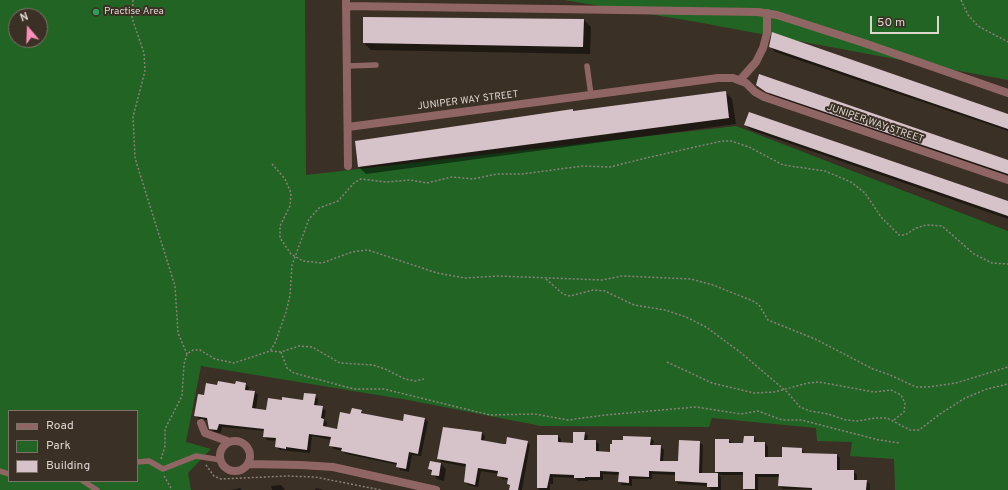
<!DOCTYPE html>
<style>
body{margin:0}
#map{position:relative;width:1008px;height:490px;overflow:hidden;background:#3b3025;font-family:Overpass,sans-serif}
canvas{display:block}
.legend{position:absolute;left:8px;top:410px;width:130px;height:72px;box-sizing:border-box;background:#3b3025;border:1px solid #7c7269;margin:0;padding:5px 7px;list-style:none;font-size:12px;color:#ddd6cf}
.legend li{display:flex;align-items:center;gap:8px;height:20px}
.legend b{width:20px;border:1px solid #7c7269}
.north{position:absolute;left:8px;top:8px;width:40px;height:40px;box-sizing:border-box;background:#3b3025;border:1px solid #7c7269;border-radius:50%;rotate:341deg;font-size:11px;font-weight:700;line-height:16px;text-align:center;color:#ddd6cf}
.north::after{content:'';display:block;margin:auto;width:14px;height:18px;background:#fe8ebc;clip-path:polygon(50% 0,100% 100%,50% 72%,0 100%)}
.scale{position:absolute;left:870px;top:16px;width:69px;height:18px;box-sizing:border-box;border:2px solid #ddd6cf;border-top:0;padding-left:5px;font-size:12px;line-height:14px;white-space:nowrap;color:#ddd6cf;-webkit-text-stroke:3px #3b3025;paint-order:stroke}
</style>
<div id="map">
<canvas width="1008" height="490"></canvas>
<ul class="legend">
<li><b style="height:5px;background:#906664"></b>Road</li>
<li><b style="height:11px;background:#226424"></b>Park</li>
<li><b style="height:11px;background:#d6c2c9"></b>Building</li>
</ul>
<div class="north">N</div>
<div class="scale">50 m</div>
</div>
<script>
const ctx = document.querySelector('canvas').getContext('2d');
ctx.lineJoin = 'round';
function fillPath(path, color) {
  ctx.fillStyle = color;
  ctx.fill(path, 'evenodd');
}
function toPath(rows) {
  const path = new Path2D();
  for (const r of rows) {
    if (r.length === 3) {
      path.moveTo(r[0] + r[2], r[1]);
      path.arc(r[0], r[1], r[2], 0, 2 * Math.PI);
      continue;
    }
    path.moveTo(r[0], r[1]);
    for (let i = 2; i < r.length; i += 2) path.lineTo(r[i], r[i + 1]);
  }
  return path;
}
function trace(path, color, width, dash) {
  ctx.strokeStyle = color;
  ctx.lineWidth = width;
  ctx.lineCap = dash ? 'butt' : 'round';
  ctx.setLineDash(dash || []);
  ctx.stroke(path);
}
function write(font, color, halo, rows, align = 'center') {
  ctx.font = font + ' Overpass,sans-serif';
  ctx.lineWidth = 4;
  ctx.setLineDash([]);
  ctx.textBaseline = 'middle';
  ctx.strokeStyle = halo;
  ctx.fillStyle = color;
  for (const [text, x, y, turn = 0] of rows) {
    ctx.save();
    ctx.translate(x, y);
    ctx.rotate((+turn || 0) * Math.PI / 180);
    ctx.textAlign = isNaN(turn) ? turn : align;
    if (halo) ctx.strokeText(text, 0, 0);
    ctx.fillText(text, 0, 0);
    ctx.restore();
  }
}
const green = toPath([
 [0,0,305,0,306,175,736,126,1008,231,1008,490,895,490,894,459,850,456,852,442,817,441,816,428,712,418,709,427,541,426,408,400,201,366,186,442,211,449,188,473,191,490,0,490],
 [16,16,40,16,40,40,16,40],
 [9,411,137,411,137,481,9,481],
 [564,0,1008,0,1008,80,691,21]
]);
const shadow = toPath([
 [584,20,591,27,590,54,371,50,364,43],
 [770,46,1008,114,1008,131,775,52],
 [757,84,1008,161,1008,178,773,97],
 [725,92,732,99,736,124,366,174,359,167,356,142,573,110,574,111],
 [745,125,1008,202,1008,219,751,130],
 [245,384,249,387,248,391,255,392,258,395,256,409,267,411,304,401,315,395,318,399,317,406,322,407,326,411,324,420,327,423,326,428,337,430,351,415,361,411,365,414,404,422,425,419,428,422,421,456,412,455,409,472,400,470,398,465,346,454,342,451,334,449,331,446,332,440,312,436,310,453,280,450,276,447,277,441,267,440,264,436,265,431,222,427,221,433,214,432,210,428,209,421,199,419,196,416,205,396,218,386],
 [482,433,485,436,484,442,503,445,527,442,530,445,522,490,510,490,509,480,502,479,499,474,481,471,478,487,468,485,465,482,467,467,442,462,438,459],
 [584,433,588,436,587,441,595,441,599,444,599,453,611,453,650,438,654,441,653,446,660,446,664,450,663,462,679,462,699,442,703,445,702,474,718,474,716,472,729,440,733,444,744,444,754,437,757,443,765,443,768,447,768,458,783,458,802,449,805,454,837,455,840,458,840,471,853,471,857,475,857,481,866,481,870,484,870,490,783,489,779,486,780,477,758,477,758,490,745,490,744,475,718,475,721,477,721,490,711,490,708,486,679,484,676,481,676,475,652,474,652,479,632,479,632,486,622,485,619,482,619,475,603,474,603,480,588,480,588,481,578,481,575,478,553,477,553,484,550,484,550,490,540,490,538,488,558,436,561,439,561,443,574,444],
 [441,464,446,469,444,481,437,479,429,469],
 [281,485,285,490,272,490,271,486],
 [240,488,242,490,231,490],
 [316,488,324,490,315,490]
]);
const building = toPath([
 [363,17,584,19,583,47,363,43],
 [772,32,1008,114,1008,129,769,47],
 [759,74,1008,160,1008,174,766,92,756,85],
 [726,91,729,118,358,167,355,141,573,109,573,111],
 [749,112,1008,201,1008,216,744,125],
 [218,381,235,384,236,381,246,383,245,390,255,391,252,408,266,410,268,398,282,400,282,397,303,400,304,393,316,394,314,405,323,406,321,418,324,419,323,426,337,429,340,412,350,414,352,408,362,410,361,413,403,421,404,414,425,418,418,454,409,452,406,469,396,467,397,463,341,451,342,448,329,446,331,437,309,434,307,450,286,447,286,449,275,447,276,438,263,437,264,429,219,424,217,430,209,429,207,418,194,416,198,394,204,395,206,383,217,385],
 [443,427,482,432,481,440,503,444,506,444,507,437,528,441,518,490,509,490,510,485,507,484,508,478,497,476,498,471,478,468,475,485,464,482,466,464,437,459],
 [573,432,585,432,584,440,596,440,596,451,610,452,610,444,612,444,612,440,623,440,623,436,651,437,650,445,661,445,660,461,678,461,679,440,700,441,699,473,718,473,718,487,707,487,707,483,675,481,675,472,649,471,649,477,629,476,629,483,618,482,619,472,600,471,600,477,585,477,585,478,574,478,574,475,550,474,547,488,537,488,537,435,558,435,558,442,573,443],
 [744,436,754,436,754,442,765,442,765,457,782,457,782,447,802,448,802,453,837,454,837,470,854,470,854,480,867,480,866,490,812,490,812,488,778,486,779,474,755,474,755,489,743,489,743,472,715,472,715,439,729,439,729,443,743,443],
 [430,461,441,463,439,476,431,475,432,470,428,469]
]);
const path = toPath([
 [133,0,132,18,144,53,145,71,133,117,135,158,175,286,178,333,187,354],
 [961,0,968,15,978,26,1008,42],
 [272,164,285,179,291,193,290,206,280,226,280,238,291,254,303,261,322,263,352,252,368,250,437,273,465,278,498,276,602,280,622,276,691,279,713,285,753,301,759,305,768,320,815,339,873,369,890,375,916,387,928,387,956,383,1008,367],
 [546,279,563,294,570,296,593,290,605,291,634,305,665,310,686,317,706,327,740,352,787,392,800,407,810,411,828,414,846,420,858,421,875,418,887,418,910,430,919,430,940,414,965,398,987,389,1008,384],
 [271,351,281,352,299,346,312,347,340,363,373,365,385,369,405,379,415,381,424,379],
 [281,352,287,368,294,373,354,389,384,389,490,415,535,414,568,420,605,415,696,407,741,414,758,411,782,420,801,420,879,440,900,443],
 [667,362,712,383,754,393,774,392,808,383,819,382,874,392,891,390,901,395,905,403,904,412,894,420],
 [161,459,165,446,165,429,182,396,184,364,187,354,193,350,200,350,215,359,234,363,270,351,275,343,286,312,290,295,292,265,309,219,319,208,338,201,354,183,361,179,386,182,410,180,427,183,452,177,473,179,497,174,522,174,583,166,610,167,646,158,722,141,731,141,749,147,783,165,825,171,851,182,865,193,881,217,899,235,905,235,916,228,926,225,942,226,974,254,992,263,1008,264],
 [206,465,214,476,221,479,287,476,315,477,381,490],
 [164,476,172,490]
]);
const lane = toPath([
 [347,66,376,65],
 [587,66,591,95],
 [137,462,149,461,163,469,196,456,221,460],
 [0,471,9,474],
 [83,481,97,490]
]);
const street = toPath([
 [346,0,348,166],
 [346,6,758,12,777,15,864,43,1008,93],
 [740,80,756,62,763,48,767,33,767,13],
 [348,127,718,78,733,78,746,83,755,92,764,97,1008,180],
 [201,423,205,433,230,442],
 [235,456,15],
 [248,464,301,465,333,467,436,490]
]);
const markers = [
 [96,12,4,"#2e9e5b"]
];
const poiNames = [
 ["Practise Area",104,12]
];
const streetNames = [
 ["JUNIPER WAY STREET",468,101,-7],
 ["JUNIPER WAY STREET",875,124,19]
];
fillPath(green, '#226424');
fillPath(shadow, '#0007');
fillPath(building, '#d6c2c9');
trace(path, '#8a8178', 1.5, [2, 2]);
trace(lane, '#906664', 5.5);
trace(street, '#906664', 8);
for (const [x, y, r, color] of markers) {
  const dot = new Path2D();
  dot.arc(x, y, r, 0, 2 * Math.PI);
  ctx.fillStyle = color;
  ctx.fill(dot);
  trace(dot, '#3b3025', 1.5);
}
write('10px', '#ddd6cf', '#3b3025', poiNames, 'left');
write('10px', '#ddd6cf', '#3b3025', streetNames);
</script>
